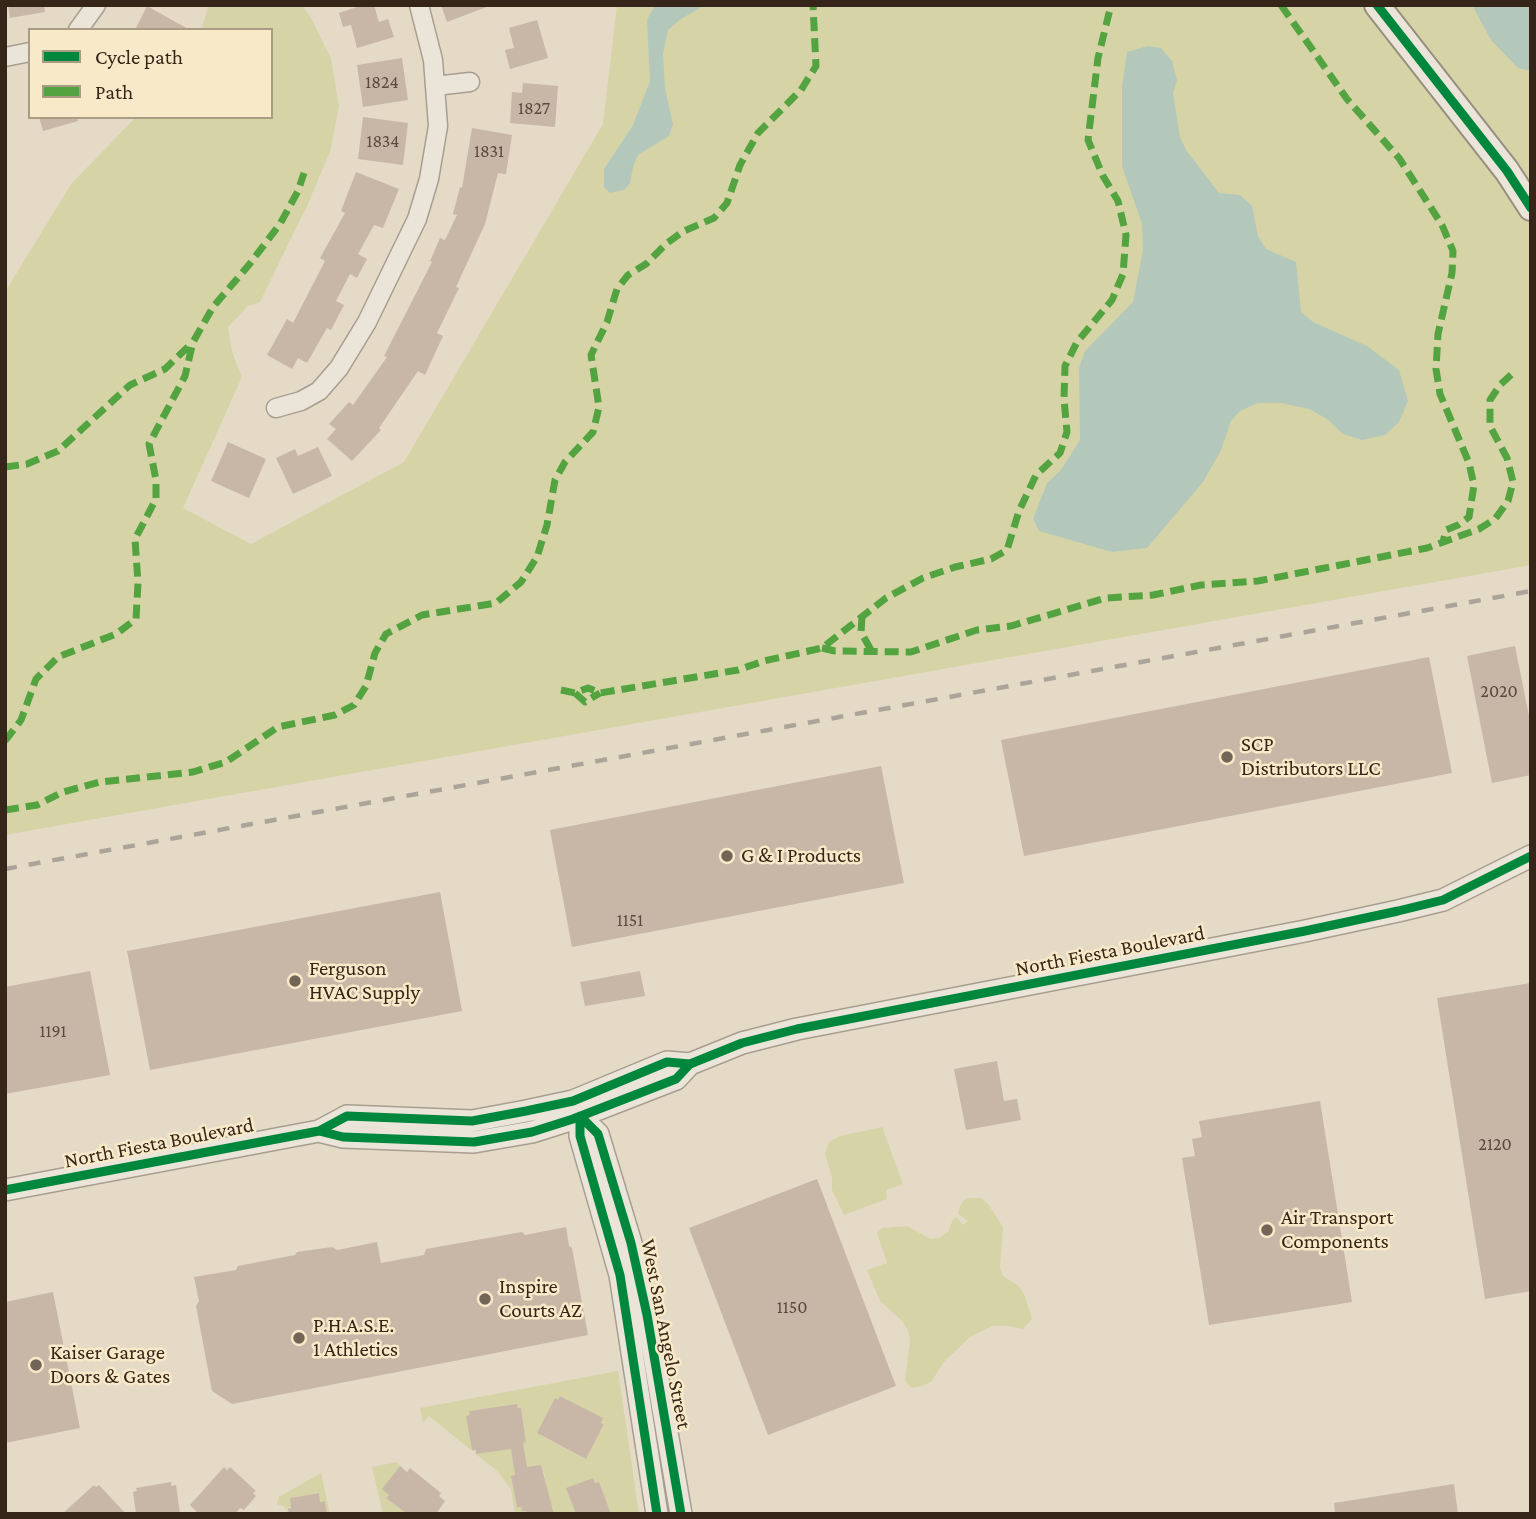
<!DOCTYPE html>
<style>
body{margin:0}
#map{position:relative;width:1536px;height:1519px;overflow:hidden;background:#e4dac6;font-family:"Crimson Pro",serif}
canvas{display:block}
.frame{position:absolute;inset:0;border:7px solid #362619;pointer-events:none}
.legend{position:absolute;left:28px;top:28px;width:245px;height:91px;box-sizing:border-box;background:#f8e9c9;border:2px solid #aa9b83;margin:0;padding:9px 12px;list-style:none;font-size:21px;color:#362619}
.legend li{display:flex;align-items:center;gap:14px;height:35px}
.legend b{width:35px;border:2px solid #aa9b83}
</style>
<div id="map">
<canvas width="1536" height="1519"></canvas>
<div class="frame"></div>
<ul class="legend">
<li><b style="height:9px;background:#00873e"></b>Cycle path</li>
<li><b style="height:9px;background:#53a340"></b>Path</li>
</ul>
</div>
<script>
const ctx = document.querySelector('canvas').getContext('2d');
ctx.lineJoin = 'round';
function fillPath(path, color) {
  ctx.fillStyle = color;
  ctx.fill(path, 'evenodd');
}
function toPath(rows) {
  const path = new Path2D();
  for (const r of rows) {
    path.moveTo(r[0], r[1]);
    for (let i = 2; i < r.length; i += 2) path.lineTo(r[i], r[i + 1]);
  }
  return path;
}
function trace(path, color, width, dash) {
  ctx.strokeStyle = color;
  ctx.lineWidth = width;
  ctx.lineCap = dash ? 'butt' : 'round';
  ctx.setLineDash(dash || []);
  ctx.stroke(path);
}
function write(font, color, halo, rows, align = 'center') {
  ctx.font = font + ' "Crimson Pro",serif';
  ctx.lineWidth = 5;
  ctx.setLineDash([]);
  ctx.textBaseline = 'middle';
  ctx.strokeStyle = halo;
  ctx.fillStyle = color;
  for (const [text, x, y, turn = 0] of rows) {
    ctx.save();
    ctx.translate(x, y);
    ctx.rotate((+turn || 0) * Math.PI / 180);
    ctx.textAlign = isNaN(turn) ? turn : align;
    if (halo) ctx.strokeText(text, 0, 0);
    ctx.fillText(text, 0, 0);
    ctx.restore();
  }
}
const green = toPath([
 [209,5,302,5,312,20,331,59,339,106,330,152,307,206,260,302,248,306,228,327,232,352,242,377,183,508,251,544,404,462,603,124,617,5,1531,5,1531,565,5,835,5,292,71,184,136,117,271,117,271,30,201,30],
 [882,1127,903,1184,886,1190,887,1199,844,1215,832,1190,832,1177,825,1154,829,1142,840,1136],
 [970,1198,982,1198,988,1204,1003,1227,1000,1267,1003,1276,1019,1286,1025,1296,1032,1319,1023,1329,1008,1326,993,1326,970,1337,944,1362,931,1382,922,1386,911,1388,905,1381,910,1341,908,1330,902,1321,880,1301,867,1270,887,1263,877,1233,882,1228,906,1226,931,1239,939,1238,948,1232,953,1219,957,1217,963,1225,968,1221,958,1214,959,1208,964,1200],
 [618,1371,639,1514,606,1514,610,1512,599,1482,595,1483,593,1478,571,1500,576,1514,554,1514,552,1505,549,1506,545,1477,541,1465,515,1470,515,1475,511,1476,517,1507,521,1507,522,1511,526,1511,526,1514,515,1514,511,1489,497,1471,476,1454,475,1451,472,1451,429,1416,423,1422,420,1408],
 [561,1396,604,1424,588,1455,582,1457,540,1435,556,1399,558,1400],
 [488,1408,521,1408,526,1442,495,1451,477,1454,476,1450,472,1450,467,1416,470,1415,470,1411],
 [397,1462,400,1466,387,1497,407,1514,383,1514,372,1467],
 [321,1473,330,1514,327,1514,325,1501,320,1502,318,1493,290,1498,291,1507,287,1507,288,1514,285,1507,277,1504,279,1497]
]);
const water = toPath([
 [655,5,705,5,681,19,668,30,663,54,665,89,673,124,669,136,638,155,633,167,630,183,624,190,610,193,604,187,604,169,633,125,650,81,647,20],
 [1472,5,1531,5,1531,71,1518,68,1491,40],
 [1148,46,1161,48,1172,61,1177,80,1173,93,1180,137,1186,150,1219,193,1240,195,1252,206,1258,236,1266,249,1296,262,1301,312,1313,322,1367,346,1399,370,1408,401,1399,422,1385,435,1362,440,1343,434,1327,419,1309,409,1281,403,1258,403,1240,411,1231,421,1221,450,1203,482,1147,548,1112,552,1039,531,1033,519,1047,483,1061,470,1080,440,1079,368,1085,351,1133,302,1143,250,1142,224,1122,166,1122,87,1127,52]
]);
const building = toPath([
 [8,5,44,5,45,12,10,18],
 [363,5,374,5,379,22,388,19,394,37,357,48,351,25,343,27,339,13],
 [441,5,489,5,489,6,447,22],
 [147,6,190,30,135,30],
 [537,20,548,58,510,69,505,50,514,48,509,28],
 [402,58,408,100,363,107,357,65],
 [523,83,558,86,555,127,510,123,512,92,522,93],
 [39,117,77,117,78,121,43,131],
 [363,117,408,123,403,165,358,159],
 [472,128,512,135,506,174,498,173,485,224,456,287,459,288,437,333,443,336,425,375,418,371,379,428,381,430,352,461,327,439,336,429,329,424,349,402,353,405,387,357,384,356,432,262,430,261,440,238,445,240,457,215,453,214,460,187,462,188],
 [356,172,399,189,383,228,374,225,358,254,367,259,357,278,350,274,336,301,344,305,331,330,327,328,307,363,298,358,292,369,267,355,287,319,293,323,325,261,320,258,345,213,341,211],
 [228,442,266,459,249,498,211,481],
 [318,447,332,476,293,494,276,458,295,449,298,456],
 [1515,646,1531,726,1531,775,1492,783,1467,656],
 [1429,657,1452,773,1024,856,1001,740],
 [881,766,904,883,572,947,550,830],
 [440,892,462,1011,150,1070,127,951],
 [90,971,110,1075,5,1094,5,987],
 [640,971,645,996,585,1006,580,982],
 [1531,983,1531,1291,1485,1299,1437,998],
 [997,1061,1004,1101,1017,1099,1021,1120,966,1130,954,1069],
 [1320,1101,1352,1302,1209,1325,1182,1158,1195,1156,1192,1139,1202,1137,1199,1121],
 [817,1179,896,1386,768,1435,689,1228],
 [566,1227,569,1246,572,1248,588,1335,232,1404,212,1391,196,1306,199,1301,194,1277,236,1270,238,1266,295,1255,297,1252,332,1247,337,1250,377,1242,381,1263,424,1255,426,1249,522,1232,525,1235],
 [53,1292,80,1428,5,1443,5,1302],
 [560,1396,603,1418,601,1423,604,1424,586,1459,537,1433,555,1398,558,1400],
 [517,1404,518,1408,521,1408,526,1442,523,1443,527,1467,541,1465,554,1514,526,1514,526,1511,522,1511,521,1507,517,1507,511,1476,515,1475,511,1449,476,1454,476,1450,472,1450,466,1416,470,1415,469,1411],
 [400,1466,407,1472,410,1468,441,1493,439,1496,445,1501,436,1514,407,1514,386,1498,389,1495,382,1489],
 [224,1467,227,1470,230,1467,256,1491,253,1493,256,1496,244,1510,240,1508,235,1514,199,1514,190,1505],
 [593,1478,595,1483,599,1482,611,1514,576,1514,566,1488],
 [171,1482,171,1486,176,1485,180,1514,136,1514,133,1492,137,1491,136,1488],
 [1454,1484,1458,1514,1335,1514,1334,1503],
 [94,1485,96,1487,99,1485,126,1514,62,1514],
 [319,1493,320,1502,325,1501,327,1514,289,1514,288,1508,291,1508,290,1498]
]);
const minor = toPath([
 [78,30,96,5],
 [5,57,30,52],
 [435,86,470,82],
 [276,408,301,401,319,391,339,368,367,322,417,219,429,179,438,126,433,60,419,5]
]);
const tertiary = toPath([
 [575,1106,580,1116,598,1134,631,1243,647,1315,681,1514],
 [580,1116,580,1136,620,1275,657,1514],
 [319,1131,343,1137,474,1142,532,1132,573,1119,676,1079,690,1064,742,1043,797,1029,1305,931,1398,911,1443,900,1531,856],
 [5,1190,319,1131,347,1116,472,1121,526,1111,573,1101,667,1062,690,1064]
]);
const secondary = toPath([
 [1377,5,1507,171,1531,208]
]);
const rail = toPath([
 [5,869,1531,591]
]);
const quiet = toPath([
 [1281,5,1347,99,1399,158,1442,225,1453,251,1452,273,1438,334,1436,369,1440,394,1469,463,1474,485,1469,517,1458,525,1446,530,1443,542],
 [5,467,27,464,58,451,130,385,165,369,193,342],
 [862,617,861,632,871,650],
 [822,648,835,651,911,652,977,630,1011,626,1106,598,1153,595,1201,585,1258,581,1427,548,1479,529,1495,519,1508,501,1513,482,1507,458,1490,426,1490,400,1500,385,1512,374],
 [561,690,575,693,588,688,600,693,738,670,764,661,822,648,886,598,923,578,955,567,991,559,1007,550,1019,511,1036,475,1060,453,1067,432,1064,399,1065,366,1077,342,1112,300,1123,274,1126,235,1118,201,1103,176,1088,140,1098,58,1111,5],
 [575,693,585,702,600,693],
 [5,741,21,720,36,679,58,657,116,634,136,619,138,583,135,539,156,499,156,480,149,444,185,376,193,342,213,307,248,266,280,224,298,191,304,173],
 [5,810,37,805,63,792,100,782,193,772,226,762,278,727,335,715,354,705,366,686,375,653,386,634,422,615,496,603,521,582,537,557,547,525,555,480,565,462,593,432,599,407,591,355,607,322,617,289,628,275,646,264,667,243,684,231,714,218,727,203,740,165,758,133,801,90,816,66,813,5]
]);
const cycleway = toPath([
 [1377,5,1507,171,1531,208],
 [580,1116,598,1134,631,1243,647,1315,681,1514],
 [580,1116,580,1136,620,1275,657,1514],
 [319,1131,343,1137,474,1142,532,1132,573,1119,676,1079,690,1064,742,1043,797,1029,1305,931,1398,911,1443,900,1531,856],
 [5,1190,319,1131,347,1116,472,1121,526,1111,573,1101,667,1062,690,1064]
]);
const markers = [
 [1227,757,7,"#736556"],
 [727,856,7,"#736556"],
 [295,981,7,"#736556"],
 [1267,1230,7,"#736556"],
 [485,1299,7,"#736556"],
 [299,1338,7,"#736556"],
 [36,1365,7,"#736556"]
];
const numberNames = [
 ["1824",382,82],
 ["1827",534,108],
 ["1834",383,141],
 ["1831",489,151],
 ["2020",1499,691],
 ["1151",630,920],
 ["1191",53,1031],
 ["2120",1495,1144],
 ["1150",792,1307]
];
const poiNames = [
 ["SCP",1241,745],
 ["Distributors LLC",1241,769],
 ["G & I Products",741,856],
 ["Ferguson",309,969],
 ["HVAC Supply",309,993],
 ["Air Transport",1281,1218],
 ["Components",1281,1242],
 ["Inspire",499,1287],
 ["Courts AZ",499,1311],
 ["P.H.A.S.E.",313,1326],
 ["1 Athletics",313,1350],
 ["Kaiser Garage",50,1353],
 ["Doors & Gates",50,1377]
];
const streetNames = [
 ["North Fiesta Boulevard",1110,951,-11],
 ["North Fiesta Boulevard",159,1143,-11],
 ["West San Angelo Street",666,1334,79]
];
fillPath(green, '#d6d4a7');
fillPath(water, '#b3c8ba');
fillPath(building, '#c8b7a7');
trace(minor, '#a89e90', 21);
trace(tertiary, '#a89e90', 24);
trace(secondary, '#988e80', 28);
trace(minor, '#ebe5d9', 18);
trace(tertiary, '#ebe5d9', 21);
trace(secondary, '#ebe5d9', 24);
trace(rail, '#aaa499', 4.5, [12, 12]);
trace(quiet, '#53a340', 7, [14, 7]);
trace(cycleway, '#00873e', 9);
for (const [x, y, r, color] of markers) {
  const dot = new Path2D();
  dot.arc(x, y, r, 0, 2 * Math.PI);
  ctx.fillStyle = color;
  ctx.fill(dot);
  trace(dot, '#f8e9c9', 2.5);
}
write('18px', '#5a4a3c', null, numberNames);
write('21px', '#362619', '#f8e9c9', poiNames, 'left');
write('21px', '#362619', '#f8e9c9', streetNames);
</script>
